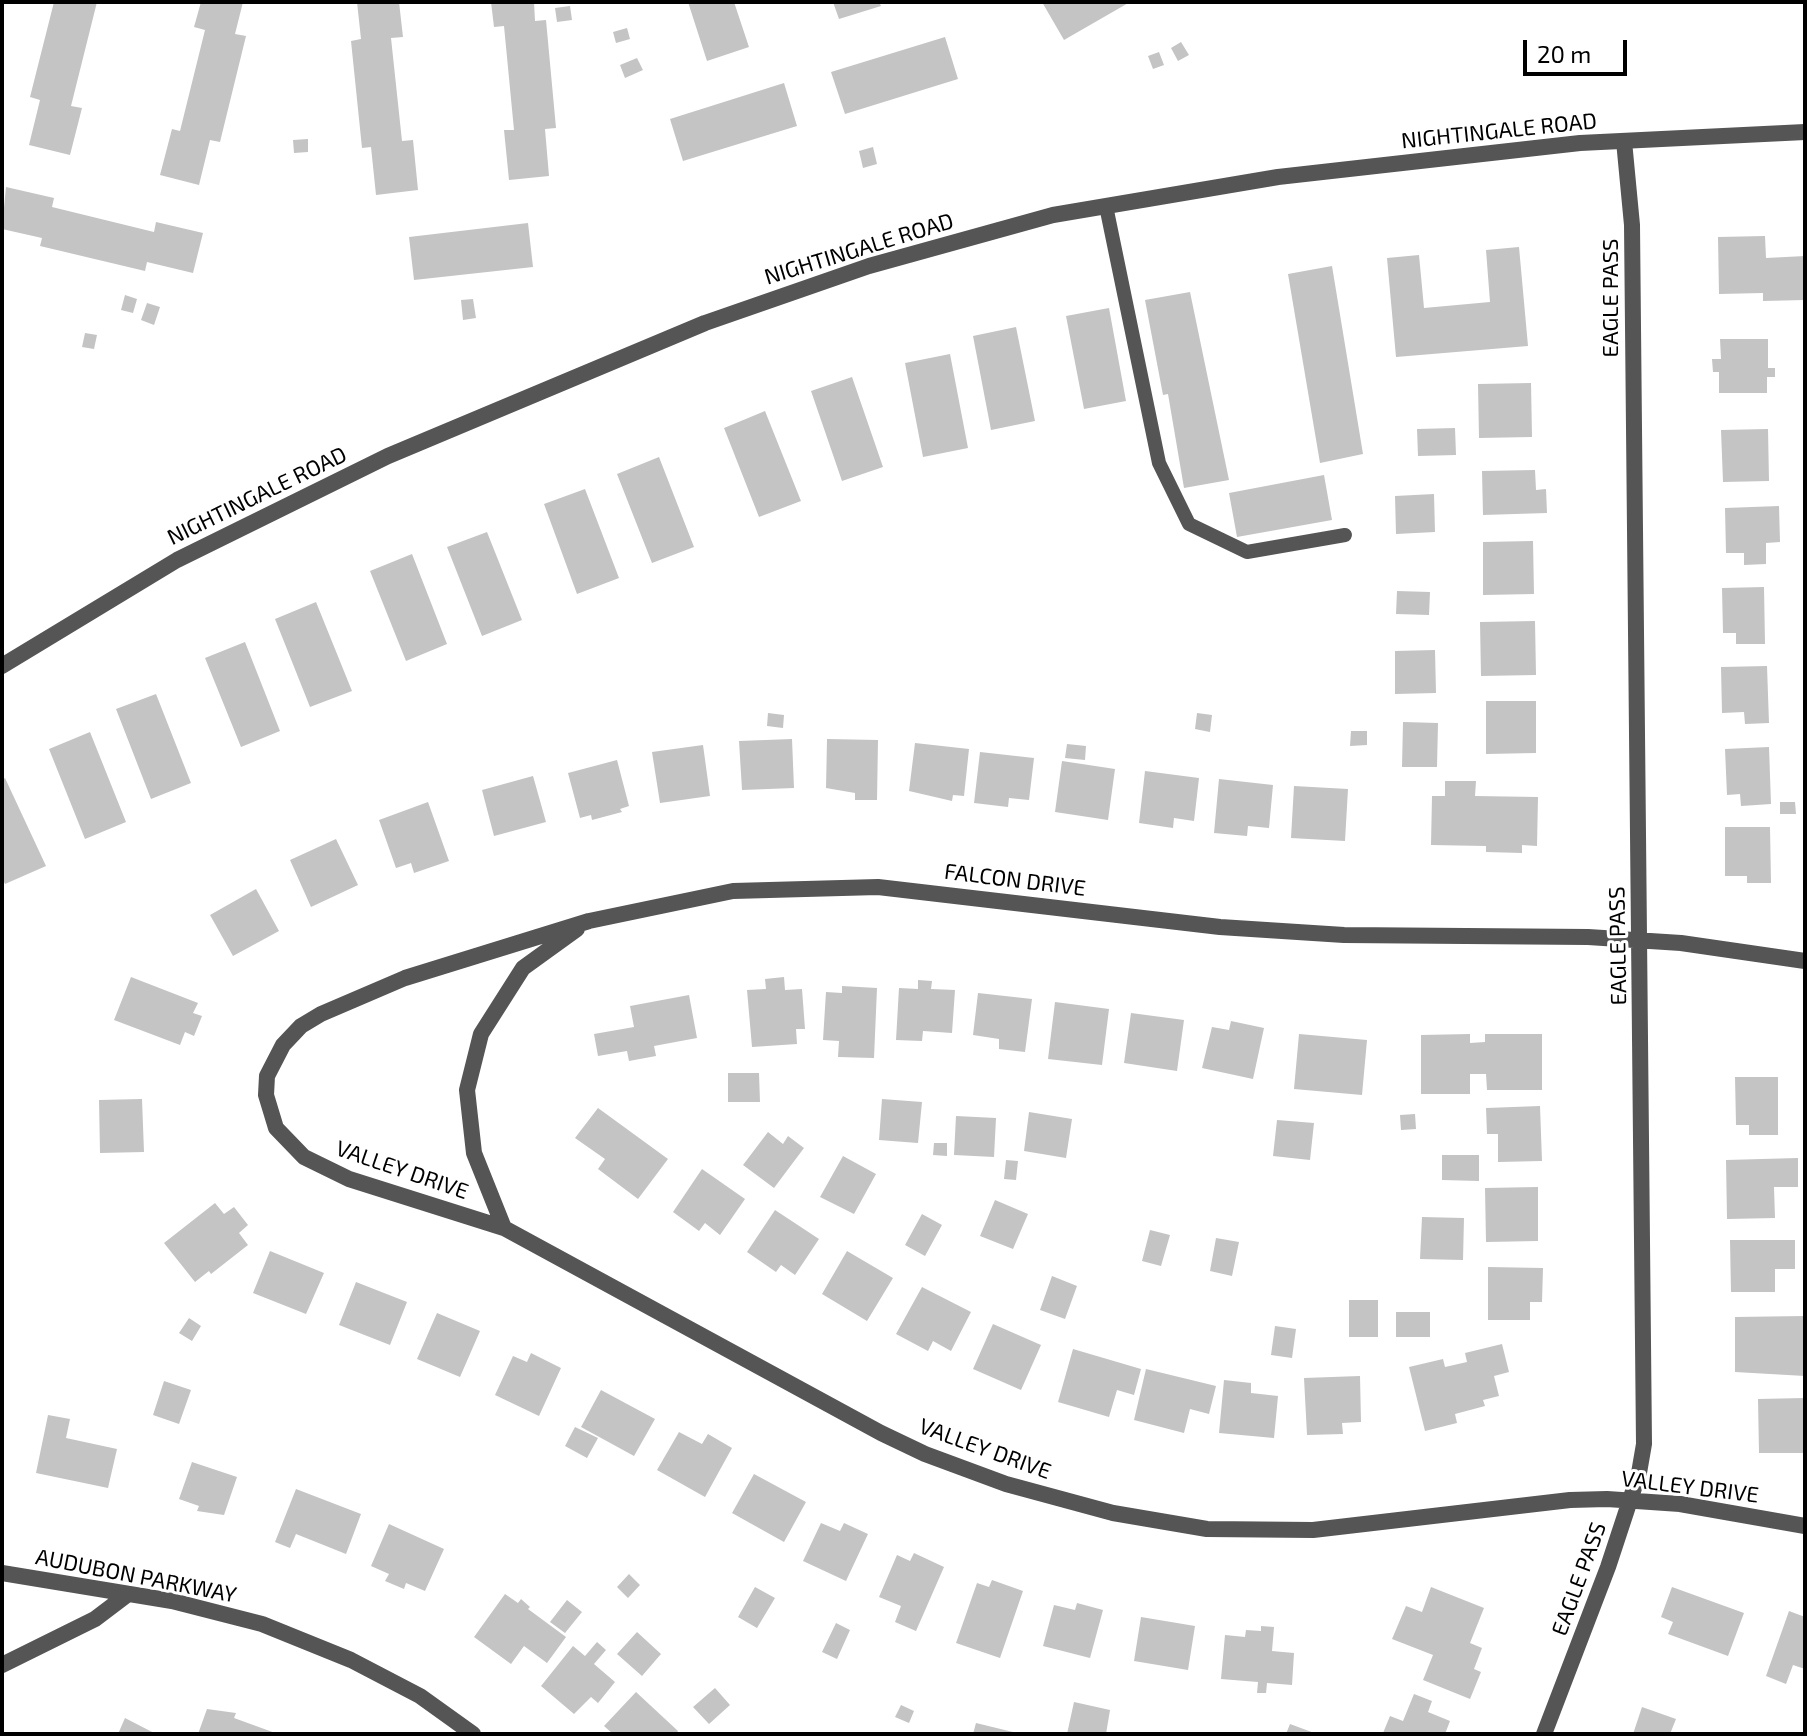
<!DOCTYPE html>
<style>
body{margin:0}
#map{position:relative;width:1807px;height:1736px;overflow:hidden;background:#fff;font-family:"Exo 2",sans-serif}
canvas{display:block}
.frame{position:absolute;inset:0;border:4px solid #000;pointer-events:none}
.scale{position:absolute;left:1523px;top:40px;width:104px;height:36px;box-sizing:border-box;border:4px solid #000;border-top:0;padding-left:10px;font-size:24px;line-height:28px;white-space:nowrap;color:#000;-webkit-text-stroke:6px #fff;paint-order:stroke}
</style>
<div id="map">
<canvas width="1807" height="1736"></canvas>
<div class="frame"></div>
<div class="scale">20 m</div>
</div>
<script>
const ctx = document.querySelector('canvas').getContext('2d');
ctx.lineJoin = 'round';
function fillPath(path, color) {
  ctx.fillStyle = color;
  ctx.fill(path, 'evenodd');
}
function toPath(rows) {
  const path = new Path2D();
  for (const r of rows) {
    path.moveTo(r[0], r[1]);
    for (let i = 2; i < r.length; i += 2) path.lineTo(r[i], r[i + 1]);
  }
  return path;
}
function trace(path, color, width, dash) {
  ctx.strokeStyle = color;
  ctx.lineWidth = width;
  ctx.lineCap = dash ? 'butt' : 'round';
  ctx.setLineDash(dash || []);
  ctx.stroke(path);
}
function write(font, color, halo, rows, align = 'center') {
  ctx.font = font + ' "Exo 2",sans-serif';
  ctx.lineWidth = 6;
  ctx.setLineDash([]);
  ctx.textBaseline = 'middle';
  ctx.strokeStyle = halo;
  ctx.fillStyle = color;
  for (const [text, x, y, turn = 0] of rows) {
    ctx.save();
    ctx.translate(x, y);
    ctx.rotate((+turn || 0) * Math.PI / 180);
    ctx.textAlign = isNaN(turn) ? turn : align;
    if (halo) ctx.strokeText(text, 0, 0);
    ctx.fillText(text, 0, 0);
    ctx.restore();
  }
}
const building = toPath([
 [54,2,97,2,71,106,82,108,70,155,29,145,40,100,30,97],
 [201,2,243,2,235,34,246,36,220,142,210,140,199,185,160,175,172,129,180,131,205,30,194,27],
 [357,2,399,2,403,37,391,38,402,141,413,140,418,190,376,195,371,147,362,148,351,41,361,39],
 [491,2,534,2,535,21,546,20,556,128,545,129,549,176,509,180,504,130,514,130,504,26,494,27],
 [688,2,734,2,749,47,707,61],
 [833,2,879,2,881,6,839,19],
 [1042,2,1130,2,1064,40],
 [570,6,572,20,557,22,555,8],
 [627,28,630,39,616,43,613,32],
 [945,37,958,79,845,114,831,72],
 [1181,42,1189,55,1178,61,1171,48],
 [1159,52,1164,65,1153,69,1148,56],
 [637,58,643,70,625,78,620,65],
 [784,83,797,126,683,161,670,119],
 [308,139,308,152,294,153,293,140],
 [873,147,877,164,863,168,859,151],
 [6,187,54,198,52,207,154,232,156,222,203,233,193,273,147,262,145,271,40,246,42,238,2,229],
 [528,223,533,267,414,280,409,237],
 [1765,236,1766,258,1805,256,1805,300,1763,301,1763,293,1719,294,1718,237],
 [1519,247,1528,346,1396,357,1387,258,1419,255,1424,308,1490,302,1486,250],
 [1332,266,1363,454,1320,463,1288,274],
 [1190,292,1229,480,1184,488,1168,394,1163,395,1145,300],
 [125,295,137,299,133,313,121,310],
 [473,299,476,318,463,320,461,300],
 [147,303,160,307,154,325,141,320],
 [1109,308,1126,401,1084,409,1066,316],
 [1016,327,1035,421,991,430,973,336],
 [85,333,97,335,94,349,82,347],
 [1720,339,1768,339,1768,368,1775,368,1775,377,1767,377,1767,393,1719,393,1719,372,1713,372,1712,359,1721,359],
 [950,354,968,448,923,457,905,363],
 [852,377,883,467,842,481,811,391],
 [1531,383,1532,437,1479,438,1478,384],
 [765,411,801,501,759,517,724,428],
 [1455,428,1456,455,1418,456,1417,429],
 [1768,429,1769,481,1723,482,1721,430],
 [659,457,694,547,652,563,617,474],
 [1535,470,1536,490,1546,489,1547,513,1483,515,1482,471],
 [1324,475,1332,520,1237,537,1229,493],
 [585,489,619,578,577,594,544,504],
 [1434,494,1435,532,1396,534,1395,496],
 [1779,506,1780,542,1766,543,1766,564,1744,565,1744,553,1726,553,1725,508],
 [487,532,522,620,482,636,447,547],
 [1533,541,1534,594,1483,595,1483,542],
 [412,554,447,644,406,661,370,571],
 [1764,587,1765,644,1736,644,1736,633,1723,633,1722,588],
 [1397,591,1430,592,1429,615,1396,614],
 [316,602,352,691,310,707,275,619],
 [1535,621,1536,675,1481,676,1480,622],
 [245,642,280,731,241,747,205,658],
 [1435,650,1436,693,1395,694,1395,651],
 [1767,666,1769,723,1745,724,1744,712,1722,713,1721,667],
 [156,694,191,783,151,799,116,709],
 [1486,701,1536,701,1536,753,1486,754],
 [768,713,784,715,783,728,767,726],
 [1197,713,1212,715,1210,732,1195,729],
 [1403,722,1438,723,1437,767,1402,767],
 [1351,731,1367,731,1367,745,1350,746],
 [90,732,126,822,85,839,49,749],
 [792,739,794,788,742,790,739,741],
 [827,739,878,740,877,800,855,800,855,793,826,788],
 [915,743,969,749,964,796,953,795,952,801,909,791],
 [1067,744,1086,746,1085,760,1065,758],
 [703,745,710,796,660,803,652,752],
 [1769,747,1771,804,1741,806,1740,794,1727,795,1725,749],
 [980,752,1034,758,1029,800,1009,798,1008,807,974,803],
 [617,760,629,806,620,809,622,812,592,820,591,815,580,818,568,773],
 [1062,761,1115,769,1108,820,1055,812],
 [1145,771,1199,778,1194,821,1174,818,1173,828,1139,823],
 [533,776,546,822,494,836,482,790],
 [5,778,46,866,5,884,2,878,2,780],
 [1219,779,1273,785,1269,828,1248,826,1247,836,1214,833],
 [1445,781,1476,781,1475,796,1538,797,1537,846,1522,845,1522,853,1486,852,1486,846,1431,845,1432,796,1445,796],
 [1294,786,1348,789,1345,841,1291,838],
 [428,802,449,861,414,873,411,863,396,868,379,820],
 [1780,802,1795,802,1796,814,1780,814],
 [1725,827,1770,827,1771,883,1747,883,1747,876,1725,876],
 [336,839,358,885,311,907,290,860],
 [256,889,279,931,233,956,210,915],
 [131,977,198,1003,193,1013,202,1016,194,1036,185,1032,180,1045,114,1020],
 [784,977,785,990,802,989,805,1029,796,1029,797,1044,752,1047,747,990,766,989,765,979],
 [918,980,932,981,931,989,955,990,952,1033,923,1031,922,1041,896,1040,899,988,918,989],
 [842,986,877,988,874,1058,838,1057,839,1041,823,1040,826,992,842,993],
 [978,993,1032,999,1025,1052,999,1049,999,1039,973,1035],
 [689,995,697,1038,654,1046,656,1056,629,1061,627,1051,598,1056,594,1034,634,1027,630,1006],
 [1055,1002,1109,1009,1102,1065,1048,1059],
 [1131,1013,1184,1020,1177,1071,1124,1063],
 [1231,1021,1264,1028,1253,1079,1202,1068,1212,1027,1229,1030],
 [1299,1034,1367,1040,1362,1095,1294,1089],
 [1470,1034,1470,1043,1485,1042,1485,1034,1542,1034,1542,1090,1487,1090,1486,1074,1470,1074,1470,1094,1421,1094,1421,1035],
 [728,1073,759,1073,760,1102,728,1102],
 [1735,1077,1778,1077,1778,1135,1749,1135,1749,1125,1736,1125],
 [142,1099,144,1152,100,1153,99,1100],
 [882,1099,922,1102,918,1143,879,1140],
 [1540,1106,1542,1161,1498,1162,1498,1134,1487,1134,1486,1108],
 [598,1108,668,1159,638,1199,598,1169,605,1159,575,1138],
 [1029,1112,1072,1119,1066,1158,1024,1151],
 [1415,1114,1416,1129,1401,1130,1400,1115],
 [956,1116,996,1118,994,1157,954,1155],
 [1277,1120,1314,1123,1310,1160,1273,1156],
 [768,1132,783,1144,788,1136,804,1148,774,1188,743,1165],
 [934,1143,947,1143,947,1156,933,1155],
 [1442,1155,1479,1155,1479,1181,1442,1180],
 [843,1156,876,1174,854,1214,820,1197],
 [1798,1158,1798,1187,1774,1187,1775,1218,1727,1219,1726,1160],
 [1006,1160,1018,1161,1016,1180,1004,1179],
 [702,1169,745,1199,720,1235,705,1223,699,1231,673,1212],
 [1538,1187,1538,1241,1486,1242,1485,1188],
 [995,1200,1028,1214,1013,1249,980,1236],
 [215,1203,224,1214,234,1207,248,1225,239,1233,248,1245,211,1274,209,1271,195,1282,164,1243],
 [775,1210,819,1239,795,1275,781,1265,776,1272,747,1252],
 [922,1214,942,1225,925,1256,905,1245],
 [1422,1217,1464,1218,1463,1260,1420,1259],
 [1150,1230,1170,1235,1161,1266,1142,1261],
 [1216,1238,1239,1242,1232,1276,1210,1271],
 [1730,1240,1795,1240,1795,1269,1775,1269,1775,1292,1731,1292],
 [270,1251,324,1273,306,1314,253,1293],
 [847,1251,893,1278,867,1321,822,1294],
 [1488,1267,1543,1268,1542,1302,1530,1302,1530,1320,1488,1320],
 [1052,1276,1077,1286,1065,1319,1040,1310],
 [356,1282,407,1302,390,1345,339,1325],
 [922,1287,971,1312,951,1351,933,1341,928,1351,896,1334],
 [1349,1300,1378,1300,1378,1337,1349,1337],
 [1396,1312,1430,1312,1430,1337,1396,1337],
 [437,1313,480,1331,460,1377,417,1359],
 [1805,1316,1805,1376,1735,1372,1735,1317],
 [189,1318,201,1326,192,1341,179,1333],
 [993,1324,1041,1345,1021,1390,973,1369],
 [1275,1326,1296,1329,1292,1358,1271,1355],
 [1502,1344,1509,1372,1494,1376,1499,1396,1483,1400,1485,1406,1455,1414,1457,1423,1425,1431,1409,1367,1443,1359,1445,1367,1467,1362,1465,1353],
 [1073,1349,1141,1369,1134,1395,1117,1390,1109,1417,1058,1402],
 [531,1353,561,1368,539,1416,495,1395,513,1356,527,1362],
 [1146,1369,1216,1386,1209,1414,1190,1409,1184,1433,1134,1420],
 [1360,1376,1361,1422,1342,1423,1343,1434,1307,1435,1304,1378],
 [1224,1380,1251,1383,1251,1393,1278,1396,1274,1438,1219,1433],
 [164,1381,191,1390,179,1424,153,1415],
 [601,1390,655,1419,634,1456,581,1427],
 [1805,1398,1805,1453,1759,1453,1758,1399],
 [48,1415,70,1419,66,1438,117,1449,108,1488,36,1473],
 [575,1427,598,1438,587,1458,565,1446],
 [679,1432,702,1444,708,1434,732,1448,705,1497,657,1470],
 [192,1462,237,1477,224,1515,197,1511,199,1506,179,1499],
 [754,1474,806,1502,784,1542,732,1513],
 [296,1489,361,1514,346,1554,296,1534,290,1548,275,1542],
 [821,1523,840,1531,844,1523,868,1534,846,1581,803,1561],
 [389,1524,444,1549,425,1591,406,1583,404,1589,385,1581,389,1574,371,1566],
 [914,1553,944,1567,916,1631,895,1622,901,1606,879,1597,897,1555,910,1561],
 [629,1574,640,1585,628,1598,617,1587],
 [992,1580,1023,1591,1000,1658,956,1643,977,1583,989,1587],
 [755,1587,775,1598,757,1628,738,1617],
 [1431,1587,1484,1608,1470,1643,1482,1648,1474,1669,1481,1672,1470,1699,1423,1680,1433,1655,1392,1639,1406,1606,1422,1612],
 [1672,1587,1744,1613,1728,1656,1668,1634,1673,1622,1661,1617],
 [505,1594,518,1603,521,1599,530,1607,528,1609,566,1637,547,1663,524,1646,511,1664,474,1637],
 [567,1600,582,1612,565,1633,550,1622],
 [1077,1603,1103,1610,1090,1658,1043,1646,1054,1605,1075,1610],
 [1789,1611,1805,1617,1805,1669,1793,1665,1786,1684,1766,1676],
 [1141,1617,1195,1626,1188,1670,1134,1661],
 [836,1623,850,1630,837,1659,822,1652],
 [1261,1626,1274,1627,1272,1651,1294,1653,1292,1685,1267,1683,1266,1693,1257,1693,1258,1682,1221,1679,1225,1635,1245,1637,1246,1630,1261,1631],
 [637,1632,661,1654,642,1676,617,1654],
 [597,1642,606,1650,594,1664,615,1682,598,1703,591,1697,574,1714,541,1686,573,1646,585,1656],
 [715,1688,730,1705,709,1724,693,1707],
 [636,1692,678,1731,676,1734,613,1734,604,1726],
 [1414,1694,1432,1701,1428,1712,1450,1721,1445,1734,1383,1733,1390,1716,1403,1721],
 [1074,1702,1110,1710,1106,1734,1067,1734],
 [901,1705,914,1711,909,1723,895,1717],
 [1642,1707,1676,1719,1670,1734,1633,1734],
 [207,1709,236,1713,234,1718,278,1734,198,1734],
 [125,1718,156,1734,118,1734],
 [976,1723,1017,1733,1017,1734,973,1734],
 [1290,1724,1317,1734,1286,1734]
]);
const lane = toPath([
 [1106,206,1159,463,1189,524,1247,552,1345,535]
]);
const street = toPath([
 [2,666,177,560,388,456,705,323,869,266,1053,215,1278,177,1580,143,1805,132],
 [1805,961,1681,943,1588,937,1344,935,1220,927,878,887,733,891,589,921,405,978,321,1014,301,1026,283,1045,267,1076,266,1095,276,1128,304,1157,349,1179,504,1228,881,1433,925,1454,1006,1484,1113,1513,1207,1529,1313,1530,1570,1500,1607,1499,1680,1504,1805,1526],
 [504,1228,474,1153,467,1090,481,1034,523,968,577,929],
 [2,1573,172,1601,262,1624,351,1660,420,1696,473,1734],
 [2,1665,95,1619,128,1594],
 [1544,1734,1608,1567,1639,1473,1644,1444,1632,225,1624,141]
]);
const streetNames = [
 ["NIGHTINGALE ROAD",1499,131,-6],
 ["NIGHTINGALE ROAD",859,249,-17],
 ["EAGLE PASS",1611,298,-90],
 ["NIGHTINGALE ROAD",257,496,-26],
 ["FALCON DRIVE",1015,880,7],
 ["EAGLE PASS",1618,946,-91],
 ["VALLEY DRIVE",402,1170,19],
 ["VALLEY DRIVE",985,1449,20],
 ["VALLEY DRIVE",1690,1487,7],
 ["AUDUBON PARKWAY",136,1576,11],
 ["EAGLE PASS",1579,1579,-70]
];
fillPath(building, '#c4c4c4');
trace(lane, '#555', 14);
trace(street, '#555', 16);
write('22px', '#000', '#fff', streetNames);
</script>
